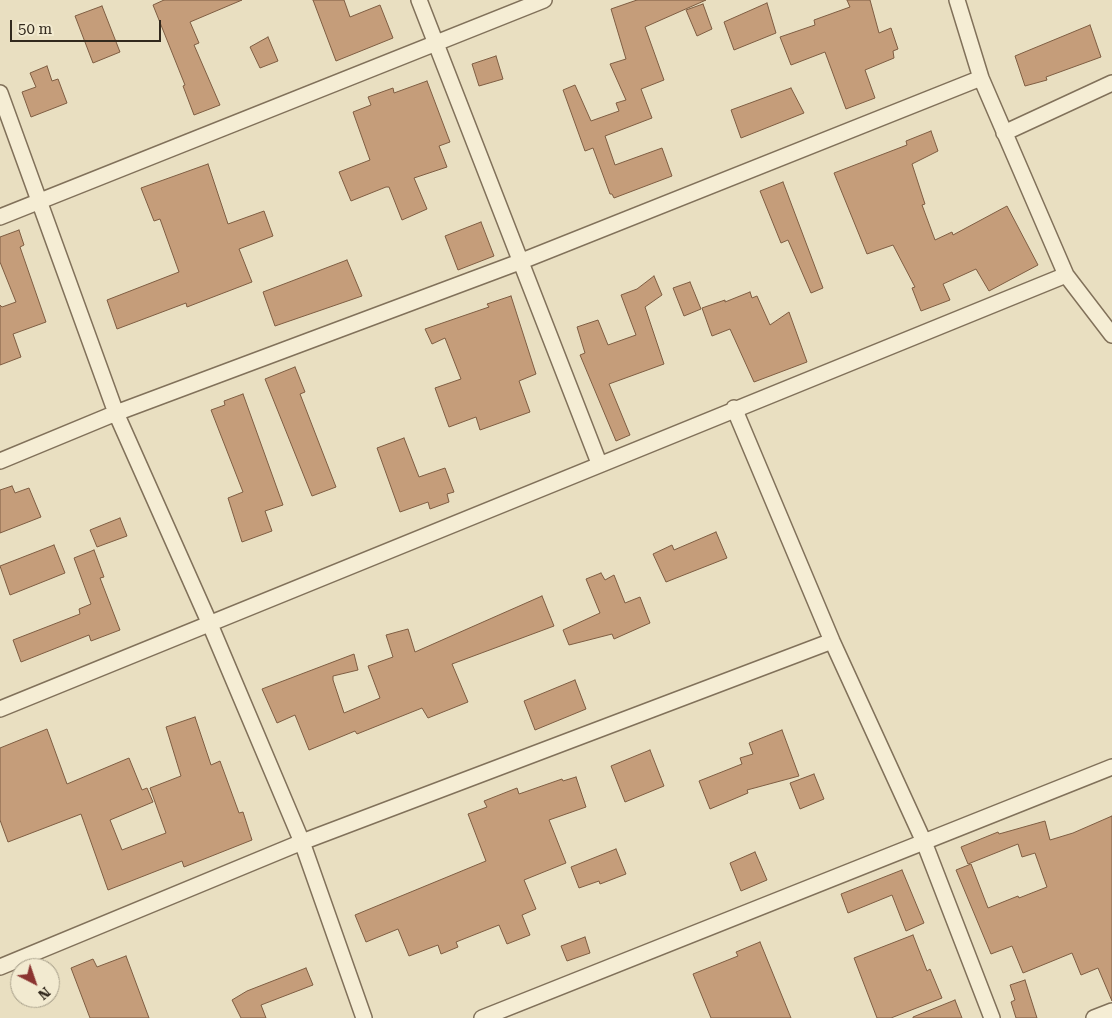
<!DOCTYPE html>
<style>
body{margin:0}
#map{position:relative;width:1112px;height:1018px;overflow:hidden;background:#e9dfc1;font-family:"Roboto Serif",serif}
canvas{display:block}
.north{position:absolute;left:10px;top:958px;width:50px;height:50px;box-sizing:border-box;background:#f2ead0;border:1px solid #a59d88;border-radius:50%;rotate:139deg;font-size:14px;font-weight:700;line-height:20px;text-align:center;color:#32291d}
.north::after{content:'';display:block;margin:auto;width:18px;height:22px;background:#8b3430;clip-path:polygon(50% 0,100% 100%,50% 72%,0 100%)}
.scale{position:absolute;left:10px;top:20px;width:151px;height:22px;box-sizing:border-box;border:2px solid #32291d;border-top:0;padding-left:6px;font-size:15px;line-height:18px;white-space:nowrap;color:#32291d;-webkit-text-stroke:4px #f2ead0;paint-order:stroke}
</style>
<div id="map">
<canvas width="1112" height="1018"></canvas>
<div class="north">N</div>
<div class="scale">50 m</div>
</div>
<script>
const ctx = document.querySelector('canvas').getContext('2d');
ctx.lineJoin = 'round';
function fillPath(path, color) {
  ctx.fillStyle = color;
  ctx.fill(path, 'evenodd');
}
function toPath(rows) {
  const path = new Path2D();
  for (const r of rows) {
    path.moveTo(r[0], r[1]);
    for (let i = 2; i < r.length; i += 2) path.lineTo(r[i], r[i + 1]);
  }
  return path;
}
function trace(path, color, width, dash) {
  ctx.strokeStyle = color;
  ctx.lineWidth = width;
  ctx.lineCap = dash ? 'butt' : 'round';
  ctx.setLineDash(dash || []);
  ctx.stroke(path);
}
const building = toPath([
 [164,0,242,0,190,22,199,43,194,45,220,105,194,115,183,86,185,85,153,5,164,0],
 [313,0,344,0,350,17,380,5,393,38,336,61,313,0],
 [637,0,706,0,645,27,664,80,641,89,652,118,605,136,615,165,662,148,672,176,614,198,612,194,610,194,593,148,585,151,563,90,575,85,591,121,619,111,616,103,626,100,610,64,626,59,611,9,637,0],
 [847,0,870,0,879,33,891,28,898,49,893,51,894,58,865,70,875,98,846,109,825,52,791,65,780,37,815,25,814,20,850,7,847,0],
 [767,3,776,33,734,50,724,22,767,3],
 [703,4,712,29,697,36,686,10,703,4],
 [102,6,120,52,93,63,75,16,102,6],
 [1090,25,1101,57,1046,77,1047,80,1025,86,1015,56,1090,25],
 [268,37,278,61,260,68,250,47,268,37],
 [496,56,503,79,479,86,472,64,496,56],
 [47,66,52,81,58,79,67,103,31,117,22,92,36,87,30,73,47,66],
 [427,81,450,142,439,146,447,167,414,178,427,209,402,220,389,187,386,187,351,201,339,172,370,160,353,112,371,105,368,97,393,88,394,93,427,81],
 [791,88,804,113,741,138,731,110,791,88],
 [931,131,938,151,912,164,925,204,922,205,935,240,952,232,953,235,1007,206,1038,265,989,291,976,269,943,284,950,300,921,311,912,288,915,287,893,245,867,254,834,173,907,145,906,141,931,131],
 [208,164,228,224,264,211,273,236,239,249,252,282,187,307,186,303,117,329,107,300,179,272,160,219,154,221,141,188,208,164],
 [783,182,823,288,811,293,788,240,781,243,760,191,783,182],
 [481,222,494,256,458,270,445,236,481,222],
 [19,230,24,245,20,247,46,322,13,334,21,357,0,365,0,305,2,307,16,302,0,262,0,237,19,230],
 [347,260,362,296,275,326,263,292,347,260],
 [654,276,662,295,645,307,664,364,609,384,630,435,616,441,580,355,585,353,577,327,598,320,608,345,636,335,621,295,637,289,654,276],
 [690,282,701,309,684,316,673,288,690,282],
 [750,292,752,298,757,296,770,325,789,312,807,362,754,382,730,329,712,336,702,308,725,300,725,302,750,292],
 [511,296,536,374,519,381,530,412,480,430,476,417,449,427,435,388,461,379,445,338,432,344,425,329,489,307,487,304,511,296],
 [295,367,305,392,300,394,336,487,312,496,265,379,295,367],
 [243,394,283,505,265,511,272,531,242,542,228,498,243,492,211,410,225,405,224,401,243,394],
 [404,438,419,477,445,468,454,492,447,494,449,502,430,509,428,502,400,512,377,448,404,438],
 [12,486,15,493,29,488,41,517,0,533,0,490,12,486],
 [120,518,127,536,97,547,90,530,120,518],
 [716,532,727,558,666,582,653,554,672,545,674,550,716,532],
 [54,545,65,573,10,595,0,566,54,545],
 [94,550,104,577,100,578,120,630,91,641,89,635,21,662,13,640,80,614,79,609,91,604,74,558,94,550],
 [601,573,605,580,614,575,625,603,640,597,650,623,614,639,612,634,569,645,563,630,600,613,586,579,601,573],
 [542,596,554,626,452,664,468,702,428,718,422,708,357,734,355,731,309,750,295,715,277,723,262,689,354,654,358,670,333,676,333,680,344,713,380,698,368,666,393,657,386,635,408,629,415,652,542,596],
 [575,680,586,709,535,730,524,701,575,680],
 [195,717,211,765,220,761,239,813,243,812,252,840,184,867,182,861,108,890,81,814,8,842,0,820,0,748,47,729,67,784,129,758,142,790,147,788,153,802,110,820,122,850,166,833,150,788,181,776,166,727,195,717],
 [782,730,799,776,747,790,748,793,710,809,699,781,742,764,740,758,753,754,749,743,782,730],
 [650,750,664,786,625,802,611,766,650,750],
 [814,774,824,799,800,809,790,783,814,774],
 [576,777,586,807,549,820,566,863,524,880,536,909,522,915,530,935,507,944,499,925,456,942,458,947,441,954,438,945,409,956,398,929,366,942,355,915,486,861,468,814,487,807,484,801,517,788,519,794,562,779,563,781,576,777],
 [1112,816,1112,1001,1098,968,1081,975,1072,953,1023,973,1012,946,991,954,956,870,971,864,988,908,1018,896,1019,898,1047,887,1035,853,1022,857,1018,844,968,864,961,847,998,832,999,834,1045,821,1050,840,1073,833,1112,816],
 [616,849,626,874,600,884,599,881,579,888,571,867,616,849],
 [755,852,767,880,741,891,730,863,755,852],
 [902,870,924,923,906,931,892,895,848,913,841,894,902,870],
 [913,935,927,971,930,969,942,998,891,1018,877,1018,854,958,913,935],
 [585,937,590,953,567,961,561,946,585,937],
 [760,942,791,1018,711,1018,693,974,738,956,736,952,760,942],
 [126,956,149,1018,90,1018,71,968,93,959,97,967,126,956],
 [306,968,313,985,261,1005,266,1018,241,1018,232,1000,247,991,306,968],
 [1025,980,1030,996,1037,1018,1016,1018,1011,1002,1015,1000,1010,985,1025,980],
 [955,1000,962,1018,913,1018,913,1017,955,1000]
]);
const street = toPath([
 [419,0,599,463],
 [957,0,981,78,1066,275,1112,335],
 [0,93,116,413,209,622,302,842,364,1018],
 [1004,133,1112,83],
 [0,217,544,0],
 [734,408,832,641,924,842,992,1018],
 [0,461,116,413,522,261,981,78],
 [0,709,1066,275],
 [0,967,302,842,832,641],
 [482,1018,1112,767],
 [1094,1018,1112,1011]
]);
fillPath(building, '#c59d7a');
trace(building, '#7e5d42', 1);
trace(street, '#81715a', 18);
trace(street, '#f5edd4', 15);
</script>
